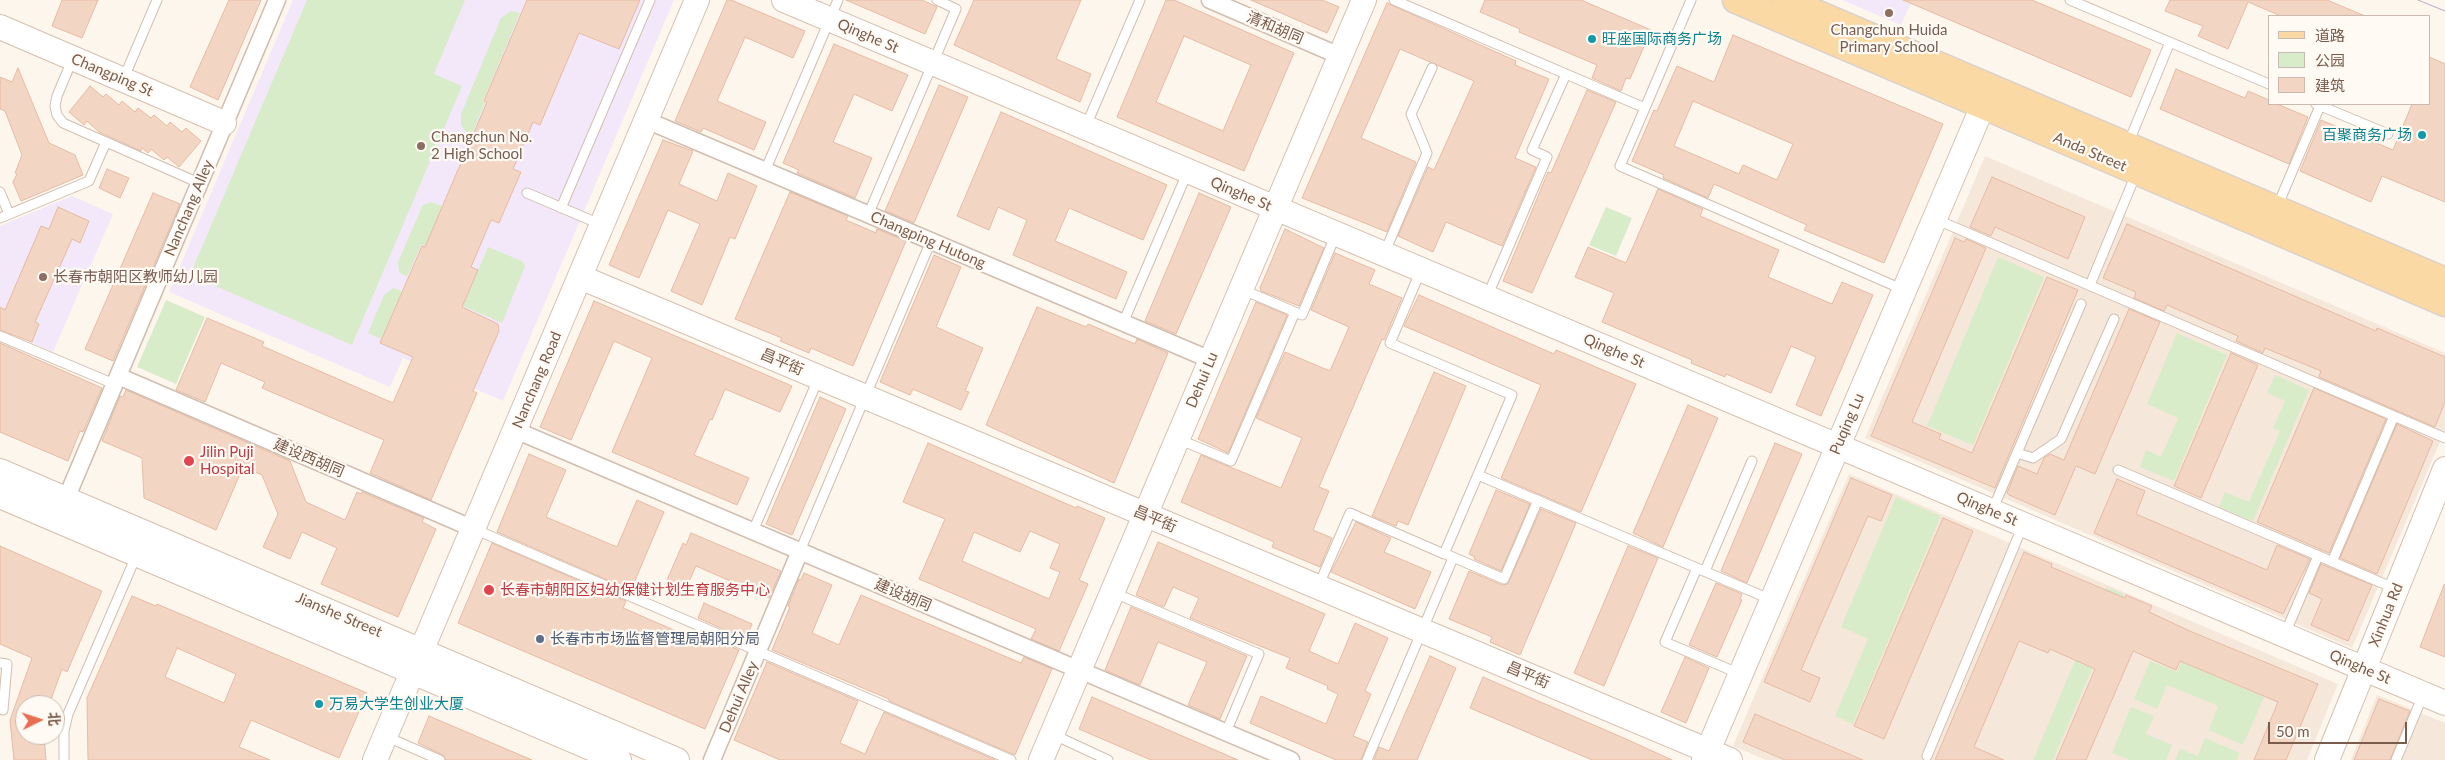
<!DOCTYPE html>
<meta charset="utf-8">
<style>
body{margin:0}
#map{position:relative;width:2445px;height:760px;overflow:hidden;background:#fdf6ec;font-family:Lato,"Noto Sans SC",sans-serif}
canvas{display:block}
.legend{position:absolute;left:2268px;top:15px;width:162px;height:90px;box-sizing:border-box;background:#fffaf3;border:1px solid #cabbb1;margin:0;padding:6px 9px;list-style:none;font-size:15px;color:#7a5c4d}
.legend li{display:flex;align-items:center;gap:10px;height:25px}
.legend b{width:25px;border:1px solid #cabbb1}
.north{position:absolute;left:15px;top:695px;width:50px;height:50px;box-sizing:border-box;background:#fffaf3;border:1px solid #cabbb1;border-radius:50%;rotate:86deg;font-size:14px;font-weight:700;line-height:20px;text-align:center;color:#7a5c4d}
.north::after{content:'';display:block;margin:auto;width:18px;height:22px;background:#e76f51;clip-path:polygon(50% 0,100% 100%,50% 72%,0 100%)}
.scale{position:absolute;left:2268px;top:722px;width:139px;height:22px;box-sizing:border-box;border:2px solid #7a5c4d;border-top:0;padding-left:6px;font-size:15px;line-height:18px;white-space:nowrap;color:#7a5c4d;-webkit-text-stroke:4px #fffaf3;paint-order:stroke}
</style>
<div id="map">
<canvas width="2445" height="760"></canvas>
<ul class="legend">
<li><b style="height:6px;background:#fbd9a5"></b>道路</li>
<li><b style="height:14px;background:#d8ecc9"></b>公园</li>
<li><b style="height:14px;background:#f3d5c3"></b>建筑</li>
</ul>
<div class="north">北</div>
<div class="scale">50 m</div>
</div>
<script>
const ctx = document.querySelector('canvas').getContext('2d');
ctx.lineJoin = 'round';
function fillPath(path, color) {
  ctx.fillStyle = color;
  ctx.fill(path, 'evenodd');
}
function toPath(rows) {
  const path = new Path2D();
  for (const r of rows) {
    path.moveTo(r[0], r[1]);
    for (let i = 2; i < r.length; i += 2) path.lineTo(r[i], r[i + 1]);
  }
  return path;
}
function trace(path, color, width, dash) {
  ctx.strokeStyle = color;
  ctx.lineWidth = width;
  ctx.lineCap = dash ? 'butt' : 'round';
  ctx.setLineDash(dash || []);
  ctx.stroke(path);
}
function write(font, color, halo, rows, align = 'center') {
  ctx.font = font + ' Lato,"Noto Sans SC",sans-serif';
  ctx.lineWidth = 4.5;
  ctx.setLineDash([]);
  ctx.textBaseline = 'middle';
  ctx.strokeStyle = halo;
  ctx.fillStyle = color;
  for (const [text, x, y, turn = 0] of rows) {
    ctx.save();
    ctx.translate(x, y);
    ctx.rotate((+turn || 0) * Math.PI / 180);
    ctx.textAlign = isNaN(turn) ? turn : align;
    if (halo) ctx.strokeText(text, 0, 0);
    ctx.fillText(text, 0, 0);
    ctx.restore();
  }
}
const residential = toPath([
 [1985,156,2445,353,2445,430,2352,648,1865,438],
 [1849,474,2338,684,2307,760,1766,760,1733,746],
 [2377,695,2445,723,2445,760,2351,760]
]);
const education = toPath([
 [293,0,674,0,503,401,403,358,390,387,169,292],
 [1842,0,1912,0,1901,25],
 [72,196,113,214,53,352,0,329,0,226]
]);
const green = toPath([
 [307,0,465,0,434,74,462,86,352,345,190,275],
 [511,11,520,13,483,101,485,103,472,134,466,132,461,125,461,114,501,18],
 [431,202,442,206,425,246,421,245,407,277,399,272,398,262,421,209,423,205],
 [1606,207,1632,218,1616,256,1589,245],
 [488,247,522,261,525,266,502,323,463,306],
 [1998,257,2044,277,1973,445,1927,426],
 [393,288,402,291,381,339,368,333,384,295],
 [166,300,205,317,176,384,137,367],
 [2177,333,2227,355,2174,481,2140,467,2146,450,2161,457,2178,418,2147,404],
 [2275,375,2309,390,2253,521,2219,507,2225,492,2249,502,2280,431,2273,428,2285,401,2267,393],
 [1896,497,1941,516,1853,724,1835,716,1868,639,1841,627],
 [2106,587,2124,594,2053,760,2033,760],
 [2150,661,2177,672,2181,662,2264,697,2243,745,2209,730,2218,706,2167,685,2157,709,2134,699],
 [2131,707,2154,716,2146,734,2172,745,2166,760,2130,760,2112,753],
 [2205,738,2240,753,2237,760,2175,760,2180,749,2198,756]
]);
const building = toPath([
 [62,0,98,0,82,38,52,26,62,0],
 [229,0,261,0,218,100,190,87,229,0],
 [527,0,640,0,619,49,579,33,540,125,533,122,513,169,521,172,499,223,491,220,471,267,478,270,462,307,498,324,499,331,473,391,477,393,431,500,370,473,384,440,262,388,265,382,221,363,205,402,176,390,207,318,264,342,262,346,393,403,413,357,380,343,422,246,425,247,487,102,484,101,527,0],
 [727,0,731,0,805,31,793,58,745,37,717,101,766,122,754,150,703,128,701,132,675,121,727,0],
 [846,0,922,0,937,7,925,34,846,0],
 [974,0,1081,0,1056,59,1091,74,1080,102,954,45,974,0],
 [1166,0,1174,0,1294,53,1244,171,1117,117,1166,0],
 [1184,36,1251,65,1223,131,1156,102,1184,36],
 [1251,0,1322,0,1339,7,1327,33,1251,0],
 [1485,0,1581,0,1651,30,1630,79,1626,78,1621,91,1592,78,1597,65,1519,32,1520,29,1480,12,1485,0],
 [1903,0,2032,0,2151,50,2131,97,1903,0],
 [2170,0,2327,0,2365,16,2281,16,2248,2,2228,49,2198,36,2203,26,2165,11,2170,0],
 [1387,3,1516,61,1515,65,1549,79,1515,158,1536,167,1502,246,1446,222,1433,252,1398,236,1428,167,1434,170,1474,81,1400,49,1361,138,1416,162,1387,232,1302,198,1387,3],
 [1733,35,1943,124,1884,263,1804,230,1807,225,1714,184,1708,198,1663,178,1664,175,1632,161,1654,110,1657,111,1677,66,1714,82,1733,35],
 [1693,101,1793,144,1777,180,1743,165,1739,174,1674,146,1693,101],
 [834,44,908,75,892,111,854,94,833,142,872,158,855,198,797,173,799,170,783,163,834,44],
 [2429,57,2445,64,2445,202,2382,176,2371,202,2300,171,2321,120,2393,150,2412,104,2429,104,2429,57],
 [18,68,49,143,75,155,83,175,21,201,13,182,17,174,15,173,22,155,5,111,0,109,0,77,12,82,18,68],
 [2176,69,2245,98,2248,91,2269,100,2269,104,2277,104,2308,117,2289,164,2160,109,2176,69],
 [939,85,968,97,914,223,885,211,939,85],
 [90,86,103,97,106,94,119,105,122,101,135,112,138,108,151,118,154,115,167,126,170,122,182,132,186,128,201,141,179,167,167,157,164,160,151,149,148,153,142,148,141,151,99,132,87,121,84,125,69,112,90,86],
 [1587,90,1616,102,1532,293,1503,281,1548,172,1551,173,1587,90],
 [1001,112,1167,185,1143,240,1069,208,1055,241,1127,272,1116,299,1013,255,1027,220,998,207,989,230,957,216,1001,112],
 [663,140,693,151,679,184,717,201,728,173,757,186,735,239,730,237,702,305,671,291,700,224,668,210,639,278,609,265,663,140],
 [107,169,129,178,120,198,99,188,107,169],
 [1992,177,2085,217,2068,259,1995,227,1991,236,1970,227,1992,177],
 [1658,189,1703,209,1700,216,1779,250,1768,277,1832,304,1842,282,1873,295,1821,416,1796,405,1816,357,1791,346,1771,393,1726,374,1725,377,1691,363,1692,360,1602,322,1614,293,1575,277,1588,247,1626,263,1658,189],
 [790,192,848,216,846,220,876,233,877,229,906,241,853,366,811,348,809,353,780,341,782,338,735,319,790,192],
 [153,193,180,204,113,361,85,349,153,193],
 [1199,193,1231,207,1176,334,1145,321,1199,193],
 [58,207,89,221,80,243,72,239,35,322,39,324,32,342,0,330,0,307,5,310,41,226,49,229,58,207],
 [2127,224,2376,331,2377,328,2445,357,2445,402,2435,427,2319,377,2321,371,2265,348,2263,353,2236,341,2238,336,2167,305,2164,311,2134,298,2136,292,2103,278,2127,224],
 [1285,229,1324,248,1299,306,1261,291,1260,288,1285,229],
 [1955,238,1964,242,1966,239,1986,248,1912,422,1941,434,1939,439,1972,453,2047,277,2078,290,1995,488,1871,436,1955,238],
 [1335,253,1375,270,1369,284,1402,298,1384,340,1382,339,1319,487,1329,491,1313,530,1332,538,1320,567,1272,547,1274,542,1181,502,1201,455,1281,488,1302,438,1256,418,1285,352,1330,371,1349,327,1311,310,1335,253],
 [934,255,961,267,936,327,983,348,965,391,969,392,961,410,913,389,910,395,880,382,934,255],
 [1419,295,1554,354,1556,350,1636,384,1581,512,1501,478,1541,385,1404,326,1419,295],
 [594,301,792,386,780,412,725,389,712,420,710,419,694,455,749,478,737,505,612,452,652,358,614,341,571,440,540,427,594,301],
 [1256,302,1287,315,1228,453,1198,439,1256,302],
 [1037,307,1086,327,1088,324,1135,344,1137,339,1168,353,1114,483,986,425,1037,307],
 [2129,309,2160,322,2095,474,2076,466,2055,515,2009,495,2007,493,2018,466,2037,474,2044,458,2050,454,2064,460,2129,309],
 [0,343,102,388,83,432,80,431,68,461,0,432,0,343],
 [2231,353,2258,365,2201,498,2174,486,2231,353],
 [1434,372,1466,386,1408,525,1398,521,1396,526,1372,516,1434,372],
 [2314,388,2386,419,2329,553,2257,522,2314,388],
 [126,390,290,461,306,502,345,520,357,492,361,494,362,492,424,518,422,522,436,529,398,617,321,584,337,548,302,532,290,559,263,547,278,514,262,475,243,467,216,530,144,498,142,458,102,441,120,396,123,397,126,390],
 [820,397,846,409,792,535,766,524,820,397],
 [1688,405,1718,418,1663,547,1633,533,1688,405],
 [2397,424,2433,441,2377,574,2340,558,2397,424],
 [928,443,1076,508,1077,506,1105,518,1079,580,1088,584,1059,651,1031,639,1036,629,919,579,945,519,903,502,928,443],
 [1030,531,1060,544,1050,568,1060,572,1049,599,962,561,974,532,1020,552,1030,531],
 [1775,443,1802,454,1747,583,1721,571,1775,443],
 [529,454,566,470,546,517,617,547,637,500,664,512,631,590,497,532,529,454],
 [1851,478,1892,495,1881,521,1868,516,1801,670,1820,678,1810,702,1764,682,1851,478],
 [2117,479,2145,491,2136,514,2267,570,2277,545,2310,559,2283,614,2094,533,2117,479],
 [1496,490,1530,504,1501,571,1474,559,1475,557,1469,554,1496,490],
 [1541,509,1576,523,1520,655,1490,642,1492,637,1449,619,1469,571,1502,585,1508,584,1541,509],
 [1943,518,1973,531,1884,739,1854,726,1943,518],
 [1356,522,1391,538,1384,552,1431,572,1415,609,1331,572,1356,522],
 [691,533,781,571,769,598,696,566,683,595,664,587,683,543,686,545,691,533],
 [1158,542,1325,614,1309,651,1338,664,1355,623,1388,638,1365,691,1371,694,1353,736,1368,742,1361,760,1336,760,1250,723,1261,696,1326,724,1338,694,1327,689,1328,686,1286,668,1290,658,1190,618,1199,598,1173,587,1164,607,1136,595,1158,542],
 [492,543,626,601,623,608,690,637,693,630,739,650,705,729,458,623,492,543],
 [0,546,102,591,67,672,62,669,49,705,25,705,25,735,44,735,46,760,14,760,10,720,32,658,0,644,0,546],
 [1628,546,1658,558,1604,686,1574,673,1628,546],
 [2024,552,2052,564,2051,567,2125,598,2126,595,2152,606,2149,612,2192,632,2318,684,2286,760,2254,760,2278,702,2180,661,2176,670,2133,651,2086,760,2056,760,2095,669,2050,649,2048,653,2019,641,1974,747,2004,760,1935,760,2024,552],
 [2321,564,2372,585,2348,641,2311,625,2322,599,2309,593,2321,564],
 [804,573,832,585,812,633,839,645,861,595,995,652,1021,663,1024,657,1052,669,1015,755,889,701,889,699,772,650,790,607,788,606,799,579,801,580,804,573],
 [1716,583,1742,594,1740,599,1742,600,1717,657,1689,645,1716,583],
 [2444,585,2445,585,2445,657,2420,647,2444,585],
 [132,596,156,606,157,604,367,693,339,758,251,720,239,747,270,760,88,760,87,698,132,596],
 [177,648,236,674,224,703,165,677,177,648],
 [704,603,752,624,746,639,698,618,704,603],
 [1131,607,1247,656,1220,719,1188,705,1207,662,1158,642,1140,685,1105,670,1131,607],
 [1430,656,1456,668,1417,760,1374,760,1379,747,1389,751,1430,656],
 [1685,657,1709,668,1686,723,1661,712,1685,657],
 [767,662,858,701,840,743,865,754,884,712,995,760,780,760,734,740,767,662],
 [1483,677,1626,739,1672,760,1592,760,1470,708,1483,677],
 [1092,697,1238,760,1151,760,1079,729,1092,697],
 [2379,699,2410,711,2390,760,2354,760,2379,699],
 [1755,714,1795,731,1863,760,1785,760,1743,742,1755,714],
 [429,716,532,760,446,760,443,755,418,743,429,716]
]);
const lane = toPath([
 [1394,0,1645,108,1620,166,1904,290],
 [2070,0,2269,84],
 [73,58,57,96,55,106,57,115,63,123,199,183],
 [123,80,157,0],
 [2316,104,2388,134],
 [1645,108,1691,0],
 [1086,126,1140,0],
 [2128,144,2170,42],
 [765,171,838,0],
 [0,192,9,214],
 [527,193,602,225],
 [2277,207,2320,106],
 [561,208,650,0],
 [868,215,956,9,937,0],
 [0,218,89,181,106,142],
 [1935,219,2445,438],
 [1384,254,1427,153,1411,114,1432,68],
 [2090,285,2136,174],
 [1241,289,1302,315,1336,234],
 [1487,297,1547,157,1532,150,1566,74],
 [1123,323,1188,171],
 [0,336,114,384],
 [1178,439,1231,461,1295,312],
 [2017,453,2033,458,2061,439,2114,319],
 [2118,470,2396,589],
 [1478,475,1772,600],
 [1992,511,2081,304],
 [474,529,1011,760],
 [753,531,819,377],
 [800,551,931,241],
 [1448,555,1504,579,1538,500],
 [2332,562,2394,416],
 [1697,568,1665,642,1740,674],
 [1705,571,1752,461],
 [1318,587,1350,513,1444,554,1512,395,1390,343,1421,270],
 [1112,592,1259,654,1226,732],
 [2285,634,2318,556],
 [0,663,7,664,3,710],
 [1052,734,1108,760],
 [385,736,440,760],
 [1927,756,2023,525],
 [64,760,64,731,68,714,137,554],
 [1367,760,1453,558],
 [2396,760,2423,695]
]);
const street = toPath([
 [1210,0,1340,56],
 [646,120,1211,360],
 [118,376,474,529],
 [515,430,1291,760],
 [66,499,277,0],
 [712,760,800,551]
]);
const secondary = toPath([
 [784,0,2445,703],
 [0,27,224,123],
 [580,277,1730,760],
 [0,471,677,760],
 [0,496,619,760],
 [375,760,697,0],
 [1041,760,1364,0],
 [1704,760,1990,89],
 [2327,760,2445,469]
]);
const primary = toPath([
 [1736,0,2445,303],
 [1785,0,2445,281]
]);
const tram = toPath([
 [2418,0,2445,11]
]);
const markers = [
 [1889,13,5,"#8d6e63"],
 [1592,39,5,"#0f9aa8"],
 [2422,135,5,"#0f9aa8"],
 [421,146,5,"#8d6e63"],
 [43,277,5,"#8d6e63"],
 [189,461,6,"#e0444e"],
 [489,590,6,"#e0444e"],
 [540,639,5,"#5c6f8a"],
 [319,704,5,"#0f9aa8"]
];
const streetNames = [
 ["清和胡同",1275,28,23],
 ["Qinghe St",868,36,23],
 ["Changping St",112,75,23],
 ["Anda Street",2090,152,23],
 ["Qinghe St",1241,194,23],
 ["Nanchang Alley",189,208,-67],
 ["Changping Hutong",928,240,23],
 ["Qinghe St",1614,351,23],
 ["昌平街",782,362,23],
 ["Nanchang Road",537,380,-67],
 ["Dehui Lu",1202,380,-67],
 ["Puqing Lu",1847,424,-67],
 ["建设西胡同",309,458,23],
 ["Qinghe St",1987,509,23],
 ["昌平街",1155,519,23],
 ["建设胡同",903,595,23],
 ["Jianshe Street",339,615,23],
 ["Xinhua Rd",2386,615,-68],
 ["Qinghe St",2360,667,23],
 ["昌平街",1528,675,23],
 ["Dehui Alley",739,697,-67]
];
const educationNames = [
 ["Changchun Huida",1889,30,"center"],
 ["Primary School",1889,47,"center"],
 ["Changchun No.",431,137],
 ["2 High School",431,154],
 ["长春市朝阳区教师幼儿园",53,277]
];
const cultureNames = [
 ["旺座国际商务广场",1602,39],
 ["百聚商务广场",2412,135,"right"],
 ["万易大学生创业大厦",329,704]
];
const healthNames = [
 ["Jilin Puji",200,452],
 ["Hospital",200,469],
 ["长春市朝阳区妇幼保健计划生育服务中心",500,590]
];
const serviceNames = [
 ["长春市市场监督管理局朝阳分局",550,639]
];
fillPath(residential, '#f5e8da');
fillPath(education, '#f3e8fa');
fillPath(green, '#d8ecc9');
fillPath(building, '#f3d5c3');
trace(building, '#e6bba3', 1);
trace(lane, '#d1beb0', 11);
trace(street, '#d1beb0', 19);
trace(secondary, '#d6c0b0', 26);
trace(primary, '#dad1cd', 29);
trace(lane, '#fff', 9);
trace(street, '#fff', 16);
trace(secondary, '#fff', 24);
trace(primary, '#fbd9a5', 26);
trace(tram, '#b9a8c9', 1);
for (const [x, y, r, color] of markers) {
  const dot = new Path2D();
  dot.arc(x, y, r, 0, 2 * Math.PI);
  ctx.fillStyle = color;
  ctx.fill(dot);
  trace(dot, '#fffaf3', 2);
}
write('15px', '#7a5c4d', '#fffaf3', streetNames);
write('15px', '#785e54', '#fffaf3', educationNames, 'left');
write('15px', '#0d838f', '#fffaf3', cultureNames, 'left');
write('15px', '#be3a42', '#fffaf3', healthNames, 'left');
write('15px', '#4e5e75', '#fffaf3', serviceNames, 'left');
</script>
